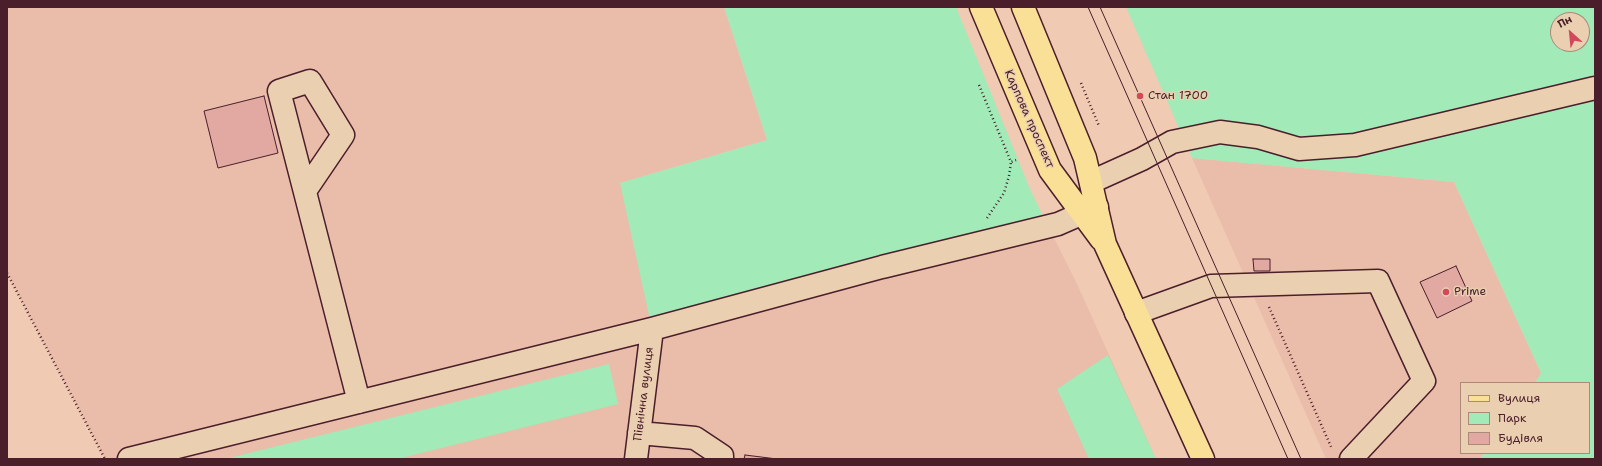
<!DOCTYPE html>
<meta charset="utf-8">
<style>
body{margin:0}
#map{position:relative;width:1602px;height:466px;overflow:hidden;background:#f0cab2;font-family:"Shantell Sans",sans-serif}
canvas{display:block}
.frame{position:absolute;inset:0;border:8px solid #4a1f2b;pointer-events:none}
.legend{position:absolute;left:1460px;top:382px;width:130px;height:72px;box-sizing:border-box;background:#ebcfb1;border:1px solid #ab897b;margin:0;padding:5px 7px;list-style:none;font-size:12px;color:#4a1f2b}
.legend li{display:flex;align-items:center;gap:8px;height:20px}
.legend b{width:20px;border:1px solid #ab897b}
.north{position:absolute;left:1550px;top:12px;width:40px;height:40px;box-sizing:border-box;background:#ebcfb1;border:1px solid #ab897b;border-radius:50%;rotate:333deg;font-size:11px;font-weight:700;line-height:16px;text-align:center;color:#4a1f2b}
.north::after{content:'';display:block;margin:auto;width:14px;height:18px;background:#d1495b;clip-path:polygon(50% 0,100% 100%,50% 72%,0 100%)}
</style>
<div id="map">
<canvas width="1602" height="466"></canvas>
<div class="frame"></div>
<ul class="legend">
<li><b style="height:5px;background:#fadf96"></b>Вулиця</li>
<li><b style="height:11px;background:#a2eab8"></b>Парк</li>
<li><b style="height:11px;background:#e1a9a2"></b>Будівля</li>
</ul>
<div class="north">Пн</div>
</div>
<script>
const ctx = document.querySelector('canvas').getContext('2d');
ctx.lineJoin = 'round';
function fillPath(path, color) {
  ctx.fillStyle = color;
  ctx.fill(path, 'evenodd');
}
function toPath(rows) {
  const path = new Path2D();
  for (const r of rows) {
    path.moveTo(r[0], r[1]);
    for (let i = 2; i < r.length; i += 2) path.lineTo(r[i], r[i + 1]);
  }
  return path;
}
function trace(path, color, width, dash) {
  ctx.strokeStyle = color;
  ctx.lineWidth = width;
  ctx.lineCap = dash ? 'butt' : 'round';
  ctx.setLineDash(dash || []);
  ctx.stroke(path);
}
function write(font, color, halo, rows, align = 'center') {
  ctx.font = font + ' "Shantell Sans",sans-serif';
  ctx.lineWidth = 3;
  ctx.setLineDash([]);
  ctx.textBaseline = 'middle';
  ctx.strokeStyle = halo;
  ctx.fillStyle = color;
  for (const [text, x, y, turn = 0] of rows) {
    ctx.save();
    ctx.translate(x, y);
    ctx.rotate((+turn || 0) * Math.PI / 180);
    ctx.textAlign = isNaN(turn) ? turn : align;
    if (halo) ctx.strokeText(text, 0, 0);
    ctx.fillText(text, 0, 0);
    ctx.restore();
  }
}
const built = toPath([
 [7,7,724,7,767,140,620,183,1047,224,1077,284,1156,459,105,459,7,273],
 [1192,158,1454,182,1541,373,1535,383,1461,383,1461,453,1484,453,1480,459,1326,459]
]);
const green = toPath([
 [724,7,956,7,1030,189,1047,224,652,329,620,183,767,140],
 [1126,7,1595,7,1595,459,1480,459,1484,453,1589,453,1589,383,1535,383,1541,373,1454,182,1192,158],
 [1558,20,1582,20,1582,44,1558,44],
 [1108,355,1156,459,1089,459,1057,389],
 [609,364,618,404,397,459,225,459]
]);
const building = toPath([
 [264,96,278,153,218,168,204,111,264,96],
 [1253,259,1270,259,1270,271,1254,271,1253,259],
 [1456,266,1472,301,1437,318,1420,282,1456,266],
 [745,455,777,459,744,459,745,455]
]);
const path = toPath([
 [1081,83,1099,126],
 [979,85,1011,162,1016,160],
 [987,218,1004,193,1009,176,1011,162],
 [7,273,105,459],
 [1269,307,1332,449]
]);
const minor = toPath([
 [1091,182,1142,159,1172,142,1220,132,1258,137,1299,149,1355,145,1595,88],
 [305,191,343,135,310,81,279,91,359,402],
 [1136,313,1211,286,1378,281,1424,381,1351,459],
 [639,433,695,438,722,456,722,459],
 [129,459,652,329,882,267,1058,224,1097,207],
 [636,459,652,329]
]);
const major = toPath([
 [981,7,1050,170,1101,239],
 [1023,7,1085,158,1105,244,1203,459]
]);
const tram = toPath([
 [1088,7,1288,459],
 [1100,7,1301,459]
]);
const markers = [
 [1140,96,4,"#d1495b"],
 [1446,292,4,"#d1495b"]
];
const poiNames = [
 ["Стан 1700",1148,96],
 ["Prime",1454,292]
];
const streetNames = [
 ["Карпова проспект",1029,119,66],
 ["Північна вулиця",644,394,-83]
];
fillPath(built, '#e9bdaa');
fillPath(green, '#a2eab8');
fillPath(building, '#e1a9a2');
trace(building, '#4a1f2b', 1);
trace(minor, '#4a1f2b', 25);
trace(major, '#4a1f2b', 25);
trace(path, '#4a1f2b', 2.5, [1, 3]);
trace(minor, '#ebcfb1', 22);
trace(major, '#fadf96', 22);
trace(tram, '#4a1f2b', 1);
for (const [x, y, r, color] of markers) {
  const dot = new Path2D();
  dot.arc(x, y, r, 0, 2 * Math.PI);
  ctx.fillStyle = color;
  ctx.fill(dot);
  trace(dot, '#ebcfb1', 1.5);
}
write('12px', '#4a1f2b', '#ebcfb1', poiNames, 'left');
write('12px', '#4a1f2b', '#ebcfb1', streetNames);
</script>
